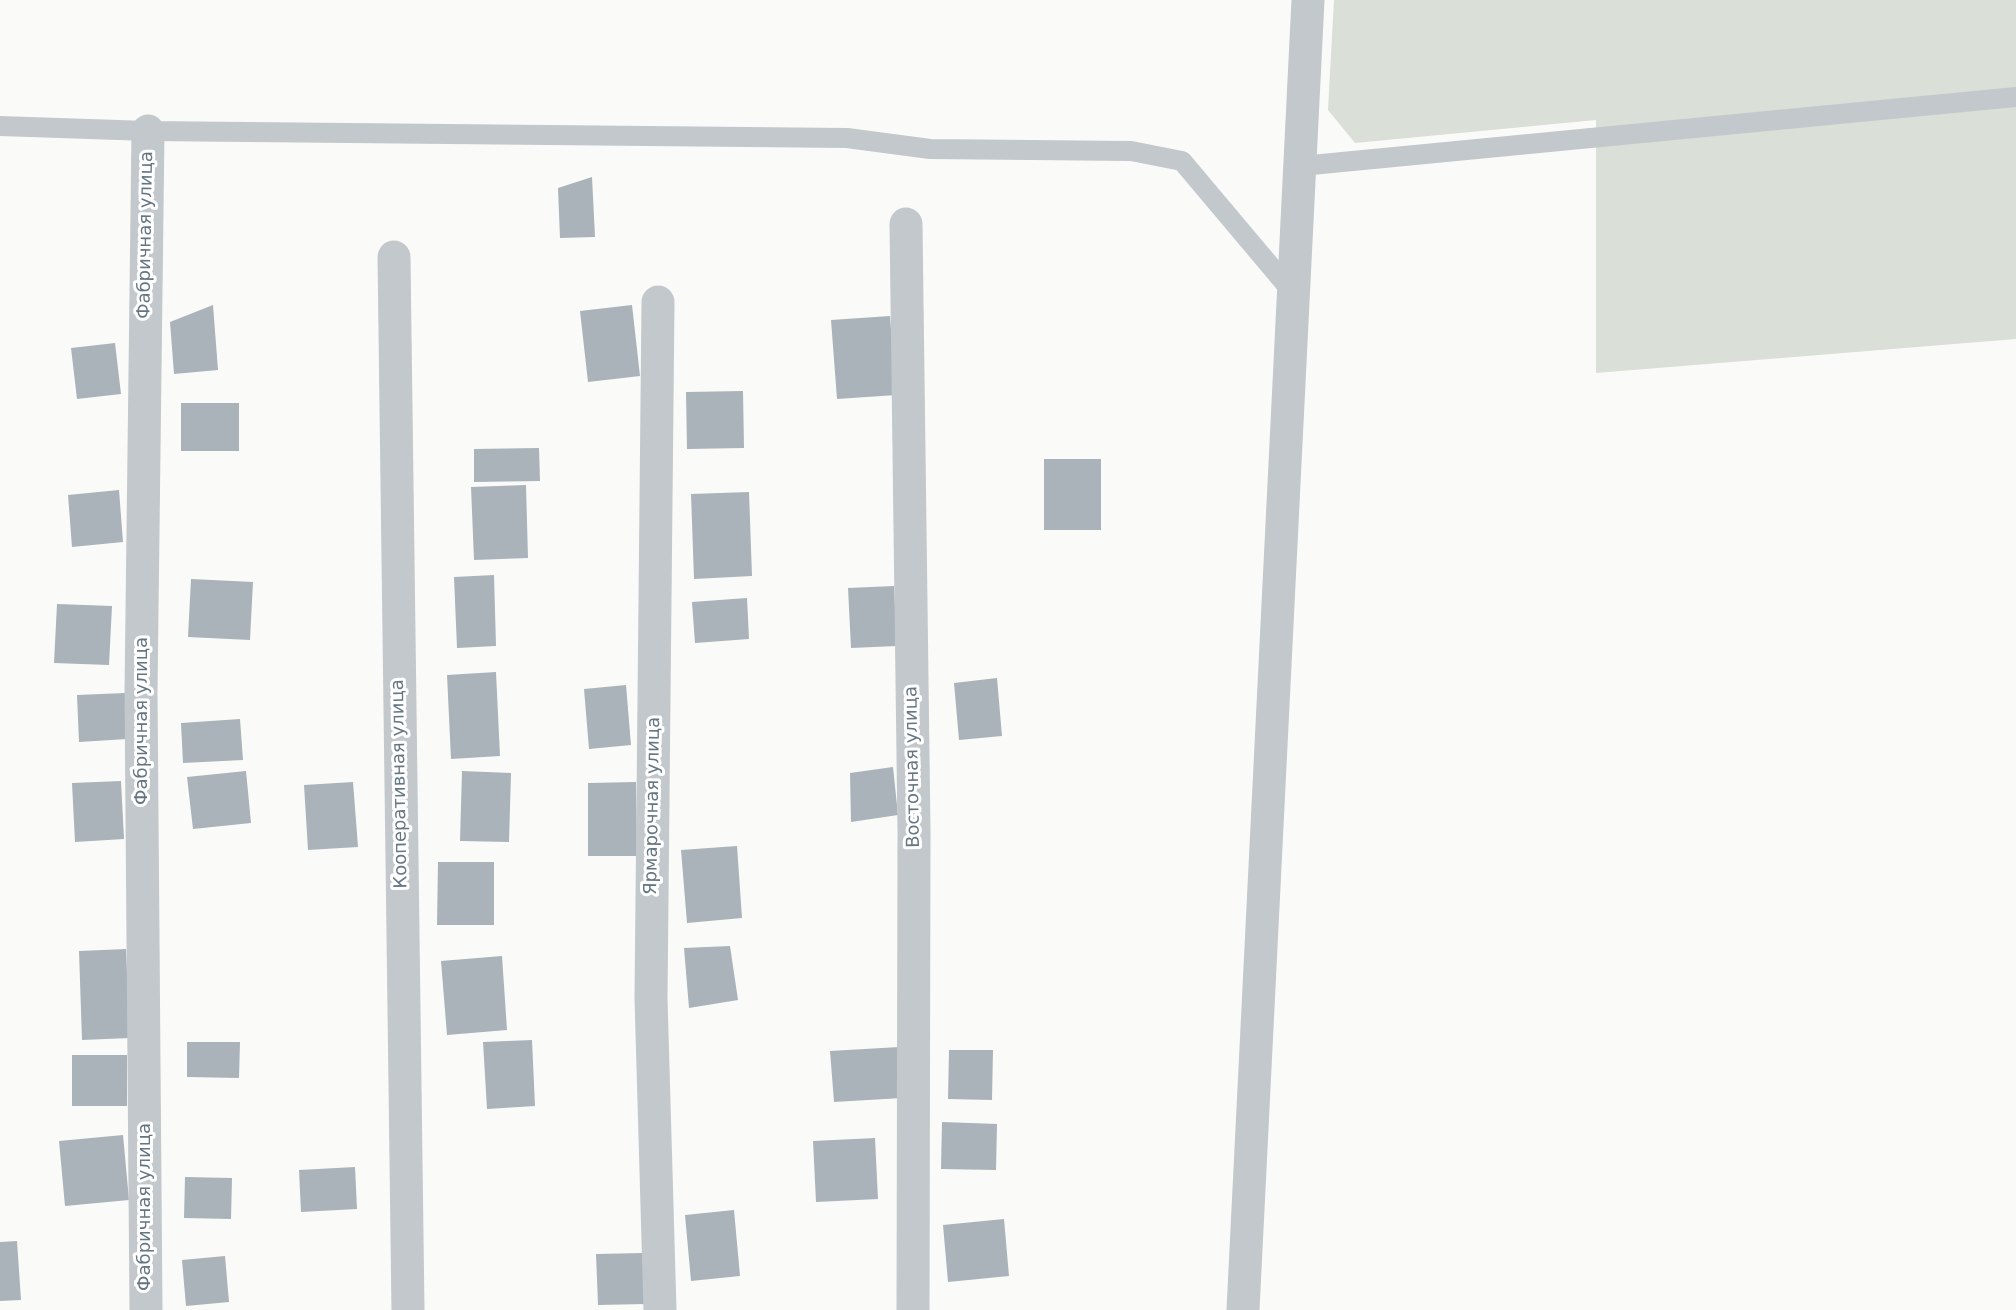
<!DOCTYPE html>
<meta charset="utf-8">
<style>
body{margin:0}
canvas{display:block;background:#fafaf8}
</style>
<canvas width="2016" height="1310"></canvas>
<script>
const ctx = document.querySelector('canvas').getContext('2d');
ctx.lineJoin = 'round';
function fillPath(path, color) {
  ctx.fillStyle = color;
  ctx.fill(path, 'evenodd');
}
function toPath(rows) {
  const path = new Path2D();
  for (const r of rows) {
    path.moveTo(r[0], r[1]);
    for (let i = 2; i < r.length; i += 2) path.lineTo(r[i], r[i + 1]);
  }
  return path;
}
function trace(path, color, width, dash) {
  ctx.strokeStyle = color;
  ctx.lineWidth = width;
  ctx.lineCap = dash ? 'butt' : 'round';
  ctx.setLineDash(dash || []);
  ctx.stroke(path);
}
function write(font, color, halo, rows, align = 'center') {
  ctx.font = font + ' "DejaVu Sans",sans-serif';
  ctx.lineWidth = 6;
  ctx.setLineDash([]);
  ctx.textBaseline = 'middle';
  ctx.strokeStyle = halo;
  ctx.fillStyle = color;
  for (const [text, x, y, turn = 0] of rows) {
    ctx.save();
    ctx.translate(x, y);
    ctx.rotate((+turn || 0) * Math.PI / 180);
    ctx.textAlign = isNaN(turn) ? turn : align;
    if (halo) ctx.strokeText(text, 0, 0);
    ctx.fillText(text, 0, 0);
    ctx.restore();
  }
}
const green = toPath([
 [1334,0,2016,0,2016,339,1596,373,1596,120,1355,143,1328,110]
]);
const building = toPath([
 [592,177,595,237,560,238,558,188],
 [213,305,218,370,174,374,170,322],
 [632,305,640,376,588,382,580,311],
 [890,316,896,395,837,399,831,320],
 [115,343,121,394,77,399,71,348],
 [743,391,744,448,687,449,686,392],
 [181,403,239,403,239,451,181,451],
 [539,448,540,481,474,482,474,449],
 [1044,459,1101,459,1101,530,1044,530],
 [526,485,528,558,474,560,471,487],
 [119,490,123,542,72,547,68,495],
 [749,492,752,576,694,579,691,494],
 [494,575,496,646,457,648,454,577],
 [191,579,253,582,250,640,188,637],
 [894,586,897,646,851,648,848,588],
 [747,598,749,639,695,643,692,602],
 [57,604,112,606,109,665,54,663],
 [496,672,500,756,451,759,447,675],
 [997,678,1002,736,959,740,954,683],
 [626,685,631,745,589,749,584,689],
 [125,693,127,739,79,742,77,695],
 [240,719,243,760,183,763,181,723],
 [893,767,898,815,851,822,850,773],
 [246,771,251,823,193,829,187,777],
 [462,771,511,773,509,842,460,841],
 [121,781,124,839,75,842,72,783],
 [353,782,358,847,308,850,304,785],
 [636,782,637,856,588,856,588,783],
 [737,846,742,918,687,923,681,850],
 [438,862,494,862,494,925,437,925],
 [730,946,738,1000,689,1008,684,948],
 [126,949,130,1038,82,1040,79,951],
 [502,956,507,1030,447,1035,441,961],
 [532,1040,535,1106,487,1109,483,1042],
 [187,1042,240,1042,239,1078,187,1077],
 [899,1047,902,1098,834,1102,830,1051],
 [949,1050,993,1050,992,1100,948,1099],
 [72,1055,127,1055,127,1106,72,1106],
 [942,1122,997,1124,996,1170,941,1169],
 [123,1135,129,1200,65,1206,59,1141],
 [875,1138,878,1199,816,1202,813,1141],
 [355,1167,357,1209,301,1212,299,1170],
 [185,1177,232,1178,231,1219,184,1218],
 [734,1210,740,1276,691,1281,685,1215],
 [1004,1219,1009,1276,948,1282,943,1225],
 [17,1241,21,1300,0,1301,0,1242],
 [644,1253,646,1304,598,1305,596,1254],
 [225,1256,229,1302,186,1306,182,1260]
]);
const service = toPath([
 [0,126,148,131,847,138,930,149,1131,151,1182,161,1294,294],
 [1301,166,2016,97]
]);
const minor = toPath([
 [906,224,914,831,913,1310],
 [394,257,408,1310],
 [658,302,651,998,660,1310],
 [146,1310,141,691,148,131]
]);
const tertiary = toPath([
 [1243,1310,1308,0]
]);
const streetNames = [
 ["Фабричная улица",146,235,-89],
 ["Фабричная улица",142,721,-90],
 ["Восточная улица",913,767,-91],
 ["Кооперативная улица",400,784,-91],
 ["Ярмарочная улица",653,806,-89],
 ["Фабричная улица",145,1207,-90]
];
fillPath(green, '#dadfd7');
fillPath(building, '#aab3b9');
trace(service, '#c3c8cc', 20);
trace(minor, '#c3c8cc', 33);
trace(tertiary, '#c3c8cc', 33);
write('18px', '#657683', '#fff', streetNames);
</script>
